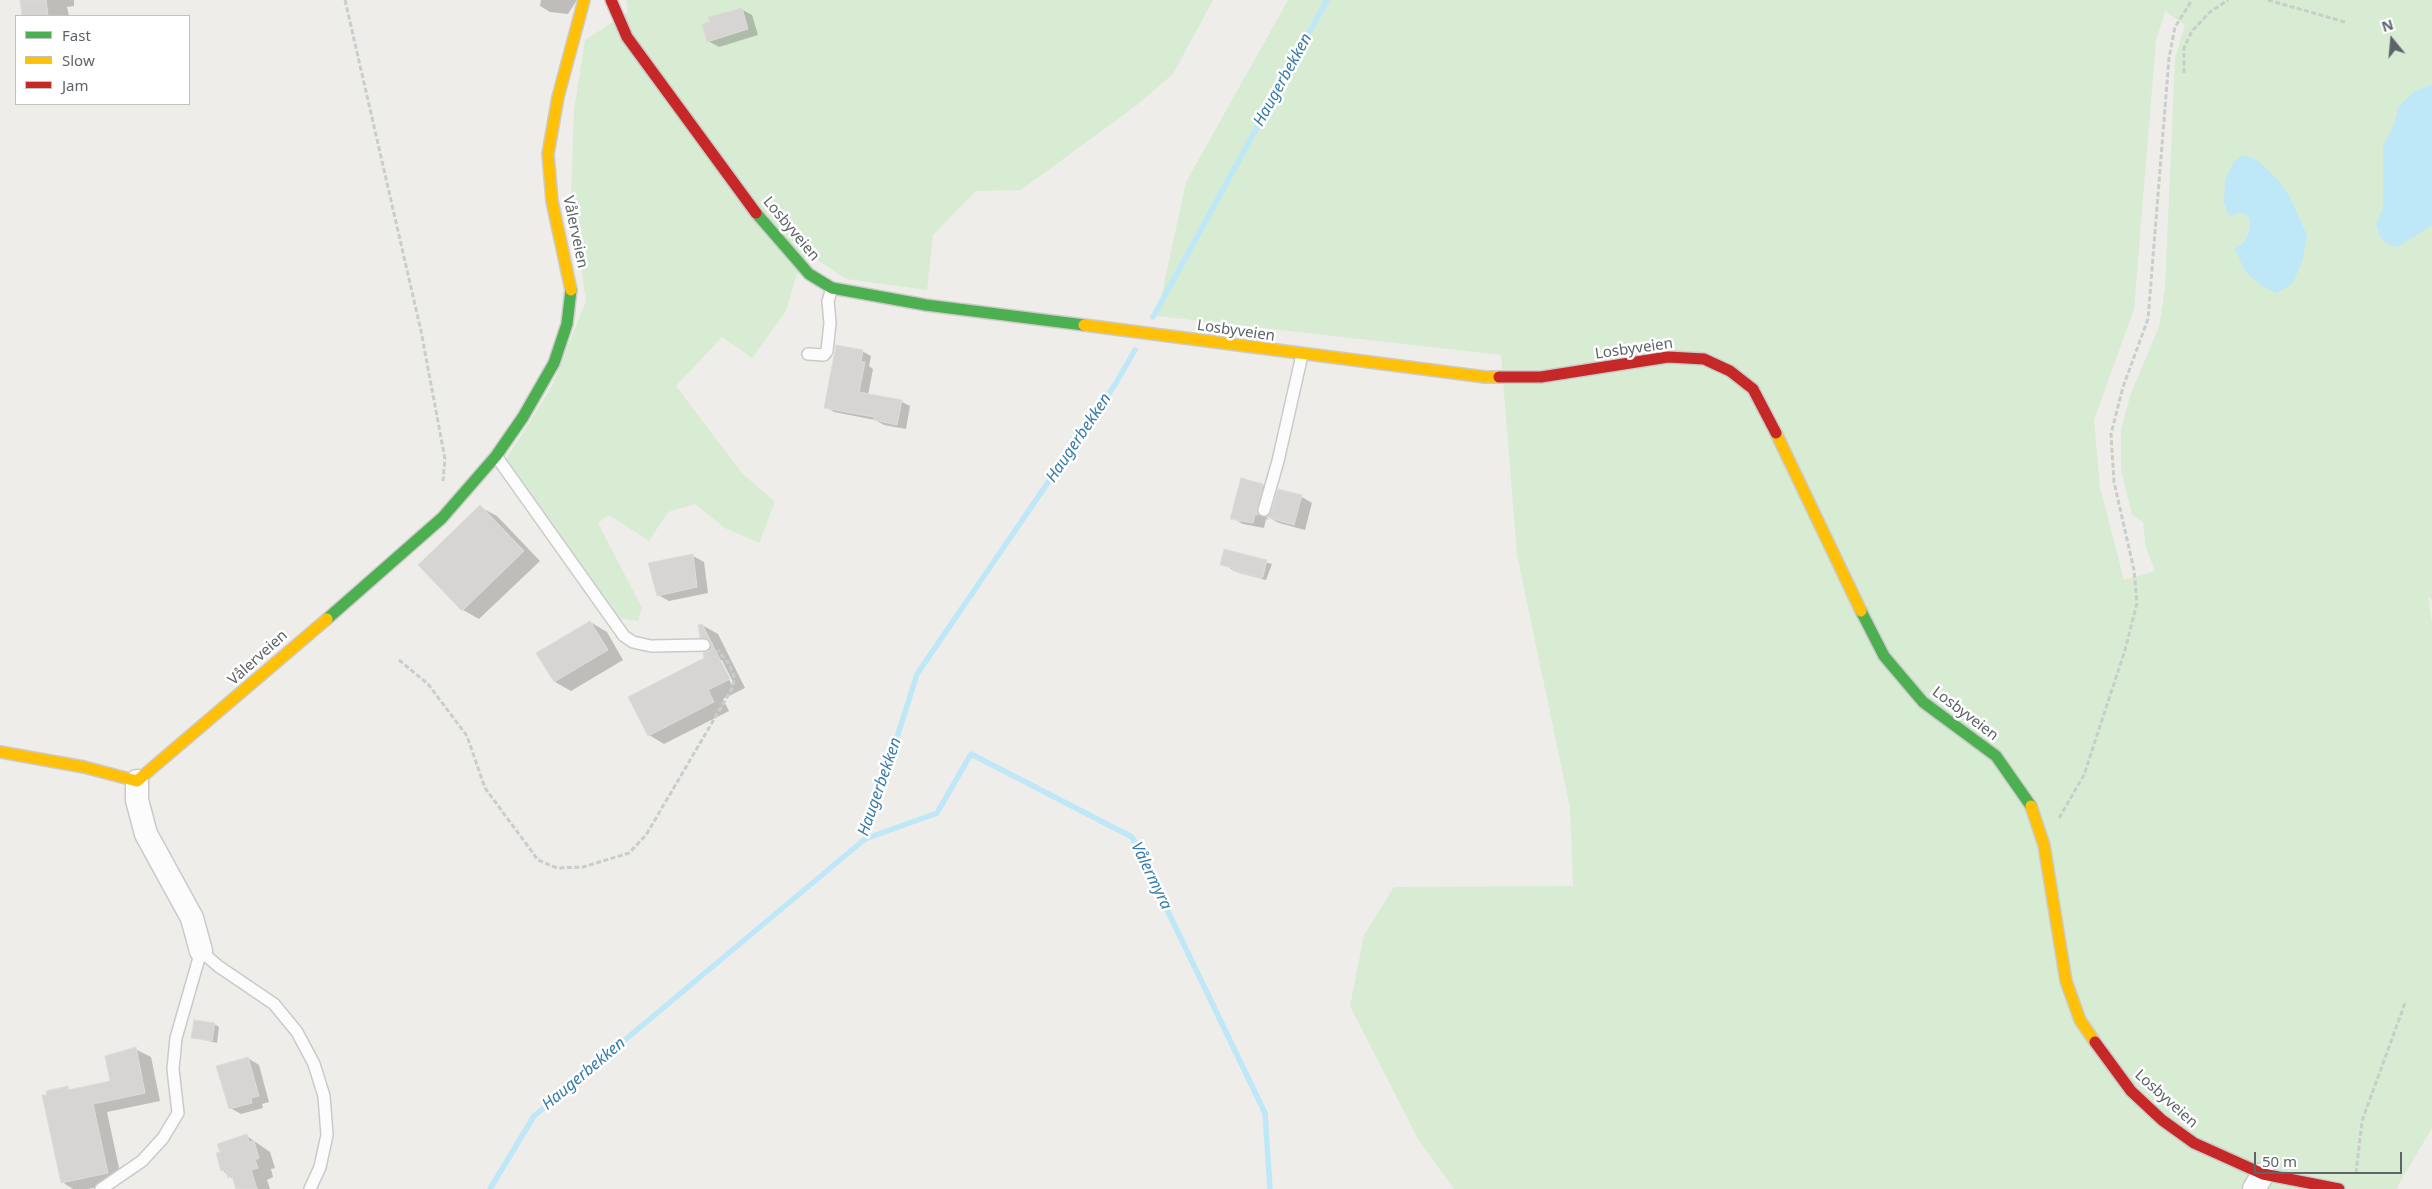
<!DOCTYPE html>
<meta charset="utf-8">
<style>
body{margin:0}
#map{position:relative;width:2432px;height:1189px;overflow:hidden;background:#efede9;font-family:"Noto Sans",sans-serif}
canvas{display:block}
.legend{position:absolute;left:15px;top:15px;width:175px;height:90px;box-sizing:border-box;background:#fff;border:1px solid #bfc1c3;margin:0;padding:6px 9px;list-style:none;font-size:15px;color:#5e6468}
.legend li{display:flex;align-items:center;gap:10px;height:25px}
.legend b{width:25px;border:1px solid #bfc1c3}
.north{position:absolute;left:2367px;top:15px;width:50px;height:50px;-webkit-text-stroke:4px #fff;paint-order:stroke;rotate:343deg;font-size:14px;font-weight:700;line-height:20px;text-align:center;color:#5e6468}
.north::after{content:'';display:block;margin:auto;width:18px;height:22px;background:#5e6468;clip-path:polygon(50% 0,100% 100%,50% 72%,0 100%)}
.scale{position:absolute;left:2254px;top:1152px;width:148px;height:22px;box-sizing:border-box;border:2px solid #5e6468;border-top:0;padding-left:6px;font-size:15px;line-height:18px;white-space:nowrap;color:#5e6468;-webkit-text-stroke:4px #fff;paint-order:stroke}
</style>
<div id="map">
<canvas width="2432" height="1189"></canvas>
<ul class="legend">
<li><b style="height:6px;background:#4caf50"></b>Fast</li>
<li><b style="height:6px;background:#ffc107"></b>Slow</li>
<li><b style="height:6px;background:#c62828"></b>Jam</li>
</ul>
<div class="north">N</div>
<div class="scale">50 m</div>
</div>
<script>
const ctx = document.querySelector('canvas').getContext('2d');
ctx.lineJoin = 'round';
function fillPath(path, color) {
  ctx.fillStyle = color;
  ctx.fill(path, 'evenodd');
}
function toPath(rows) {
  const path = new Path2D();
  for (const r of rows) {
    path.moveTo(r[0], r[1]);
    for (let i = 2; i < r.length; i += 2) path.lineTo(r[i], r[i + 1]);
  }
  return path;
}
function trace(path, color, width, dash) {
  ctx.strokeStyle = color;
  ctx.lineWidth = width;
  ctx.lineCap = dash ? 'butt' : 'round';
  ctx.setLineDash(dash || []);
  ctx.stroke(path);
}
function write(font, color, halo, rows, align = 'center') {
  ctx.font = font + ' "Noto Sans",sans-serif';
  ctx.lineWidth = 5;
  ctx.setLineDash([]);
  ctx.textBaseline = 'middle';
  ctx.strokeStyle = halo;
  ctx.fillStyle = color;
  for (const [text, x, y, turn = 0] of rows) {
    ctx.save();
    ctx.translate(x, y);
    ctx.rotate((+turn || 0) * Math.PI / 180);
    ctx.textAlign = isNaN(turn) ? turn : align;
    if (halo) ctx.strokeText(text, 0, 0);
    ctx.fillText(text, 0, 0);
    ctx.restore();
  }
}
const green = toPath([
 [626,0,1213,0,1173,74,1137,105,1021,190,976,191,933,235,927,290,846,279,807,253,795,280,786,311,752,358,722,337,676,386,742,473,775,502,759,543,725,528,695,504,668,512,649,541,609,515,598,523,642,608,638,621,610,617,505,461,552,386,586,301,571,197,574,110,585,40,628,12],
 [1288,0,2432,0,2432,600,2428,596,2432,624,2432,1128,2396,1189,1454,1189,1418,1139,1350,1006,1364,935,1394,887,1573,886,1570,808,1517,555,1501,355,1157,316,1186,182],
 [2165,11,2185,25,2175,58,2165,288,2159,327,2131,393,2121,429,2121,469,2132,515,2143,522,2146,548,2155,571,2124,580,2100,487,2094,420,2134,309,2156,41],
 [2278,180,2289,195,2307,234,2303,259,2235,249,2245,241,2250,228,2249,218,2242,212,2235,212]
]);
const water = toPath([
 [2432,84,2432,225,2398,247,2386,244,2380,236,2376,224,2383,208,2383,145,2394,125,2399,106,2414,92],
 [2242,155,2256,159,2278,180,2289,195,2307,234,2303,259,2293,283,2277,293,2260,285,2245,271,2235,249,2245,241,2250,228,2249,218,2242,212,2229,216,2224,202,2225,180,2233,163]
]);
const shadow = toPath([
 [21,0,74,0,74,6,67,7,69,16,24,16],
 [541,0,577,0,568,14,550,12,540,6],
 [741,9,752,15,758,35,719,47,708,41],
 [862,351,871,356,869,366,873,369,868,395,902,402,910,406,906,429,884,425,875,420,834,412,826,407],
 [1242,479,1263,485,1274,492,1267,515,1268,520,1266,519,1264,528,1243,524,1232,518],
 [1279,490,1302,497,1312,503,1305,530,1279,523,1268,517,1272,513],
 [480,507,497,516,540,561,479,619,463,610],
 [1225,550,1272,564,1266,580,1239,573,1222,564],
 [693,556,704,562,708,593,669,601,658,595],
 [590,622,607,632,623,660,571,691,555,682],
 [702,625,718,634,745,688,723,699,729,711,664,744,649,735,709,652,713,644,701,637],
 [719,660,722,660,734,684,732,685],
 [214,1024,219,1027,217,1043,192,1037],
 [135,1049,151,1057,160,1101,107,1112,122,1182,88,1189,73,1189,62,1182,67,1088,72,1091,111,1082],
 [248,1058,259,1065,269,1102,262,1104,263,1108,241,1114,230,1108],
 [247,1136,270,1152,275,1168,271,1169,273,1177,267,1180,270,1189,237,1189,234,1180,222,1170]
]);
const stream = toPath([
 [1153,317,1327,0],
 [865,839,937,813,971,754,1132,837,1265,1113,1270,1189],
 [490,1189,534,1116,865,839,917,674,1116,383,1135,350]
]);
const building = toPath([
 [20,0,46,0,48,16,22,16,20,0],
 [742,8,748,29,707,42,702,24,710,22,708,17,742,8],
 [836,345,863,350,861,362,865,362,859,392,902,400,897,425,874,420,874,417,824,408,836,345],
 [1241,478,1263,484,1257,508,1258,515,1255,514,1253,523,1230,519,1241,478],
 [1278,489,1302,495,1294,525,1266,517,1271,512,1278,489],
 [480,505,524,551,462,611,418,565,480,505],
 [1224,549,1267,560,1263,577,1261,578,1233,571,1233,568,1220,565,1224,549],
 [693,554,697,587,657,596,648,563,693,554],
 [590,621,608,650,554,682,536,653,590,621],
 [702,624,730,679,708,690,714,702,648,736,628,697,704,658,703,653,708,651,711,644,708,639,700,638,698,625,702,624],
 [194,1020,215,1023,212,1041,191,1038,194,1020],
 [136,1047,145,1093,93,1104,108,1173,61,1183,42,1095,47,1095,46,1091,68,1086,68,1090,110,1081,105,1056,136,1047],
 [248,1057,259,1096,251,1098,252,1103,229,1109,216,1066,248,1057],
 [247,1134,249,1142,254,1141,259,1158,255,1160,258,1168,251,1170,257,1189,236,1189,232,1176,228,1178,225,1170,221,1171,216,1153,220,1152,217,1144,247,1134]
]);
const path = toPath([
 [345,0,421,331,445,459,443,481],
 [2268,0,2345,22],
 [2184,73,2184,48,2192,31,2210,12,2228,0],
 [399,660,428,684,467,736,485,788,538,860,557,868,583,867,629,853,646,835,733,687,734,677,729,664,718,650],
 [2059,818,2084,775,2125,650,2137,603,2134,570,2114,482,2111,434,2123,387,2148,319,2169,58,2175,27,2192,0],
 [2356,1173,2362,1121,2405,1003]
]);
const lane = toPath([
 [808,354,824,355,827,351,830,323,828,301,832,288],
 [496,456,624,636,633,642,651,646,704,645],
 [1264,510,1278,461,1302,355],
 [101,1189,142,1161,163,1138,178,1113,173,1069,176,1038,201,951,218,966,274,1004,297,1032,314,1064,324,1096,327,1135,320,1167,310,1189]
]);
const street = toPath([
 [137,781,137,800,146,834,192,918,201,951],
 [2254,1189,2263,1174]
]);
const fast = toPath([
 [756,213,809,274,832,288,926,305,1084,325],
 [1861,611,1884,656,1923,702,1996,756,2031,806],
 [327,619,442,518,496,456,523,417,554,363,567,324,571,290]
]);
const slow = toPath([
 [571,290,552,201,548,154,558,97,584,0],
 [1084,325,1485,377,1499,377],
 [1776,433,1861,611],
 [0,752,84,767,137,781,327,619],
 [2031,806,2044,845,2066,981,2080,1020,2095,1042]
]);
const jam = toPath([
 [611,0,627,37,756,213],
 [1499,377,1541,377,1668,357,1704,359,1730,371,1753,389,1776,433],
 [2095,1042,2131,1091,2162,1120,2194,1143,2263,1174,2339,1189]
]);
const streetNames = [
 ["Losbyveien",791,229,50],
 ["Vålerveien",575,232,78],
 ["Losbyveien",1236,331,8],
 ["Losbyveien",1634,349,-8],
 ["Vålerveien",258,658,-42],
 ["Losbyveien",1965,714,37],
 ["Losbyveien",2166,1099,42]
];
const waterNames = [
 ["Haugerbekken",1283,80,-61],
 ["Haugerbekken",1079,438,-56],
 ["Haugerbekken",880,787,-71],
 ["Vålermyra",1151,876,64],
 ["Haugerbekken",584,1074,-40]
];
fillPath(green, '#d8ecd3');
fillPath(water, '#bee7f8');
fillPath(shadow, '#0003');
trace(stream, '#bee7f8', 5.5);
fillPath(building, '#d7d5d3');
trace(building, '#dedcd8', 1);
trace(lane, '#cacaca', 14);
trace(street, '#cacaca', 25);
trace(fast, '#cbcbcb', 14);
trace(slow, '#cbcbcb', 14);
trace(jam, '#cbcbcb', 14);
trace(path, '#c8ceca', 3, [5, 2.5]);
trace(lane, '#fdfcfc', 11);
trace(street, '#fdfcfc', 22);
trace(fast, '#4caf50', 11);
trace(slow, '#ffc107', 11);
trace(jam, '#c62828', 11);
write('15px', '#5e6468', '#fff', streetNames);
write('italic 16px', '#367ca9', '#fff', waterNames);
</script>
